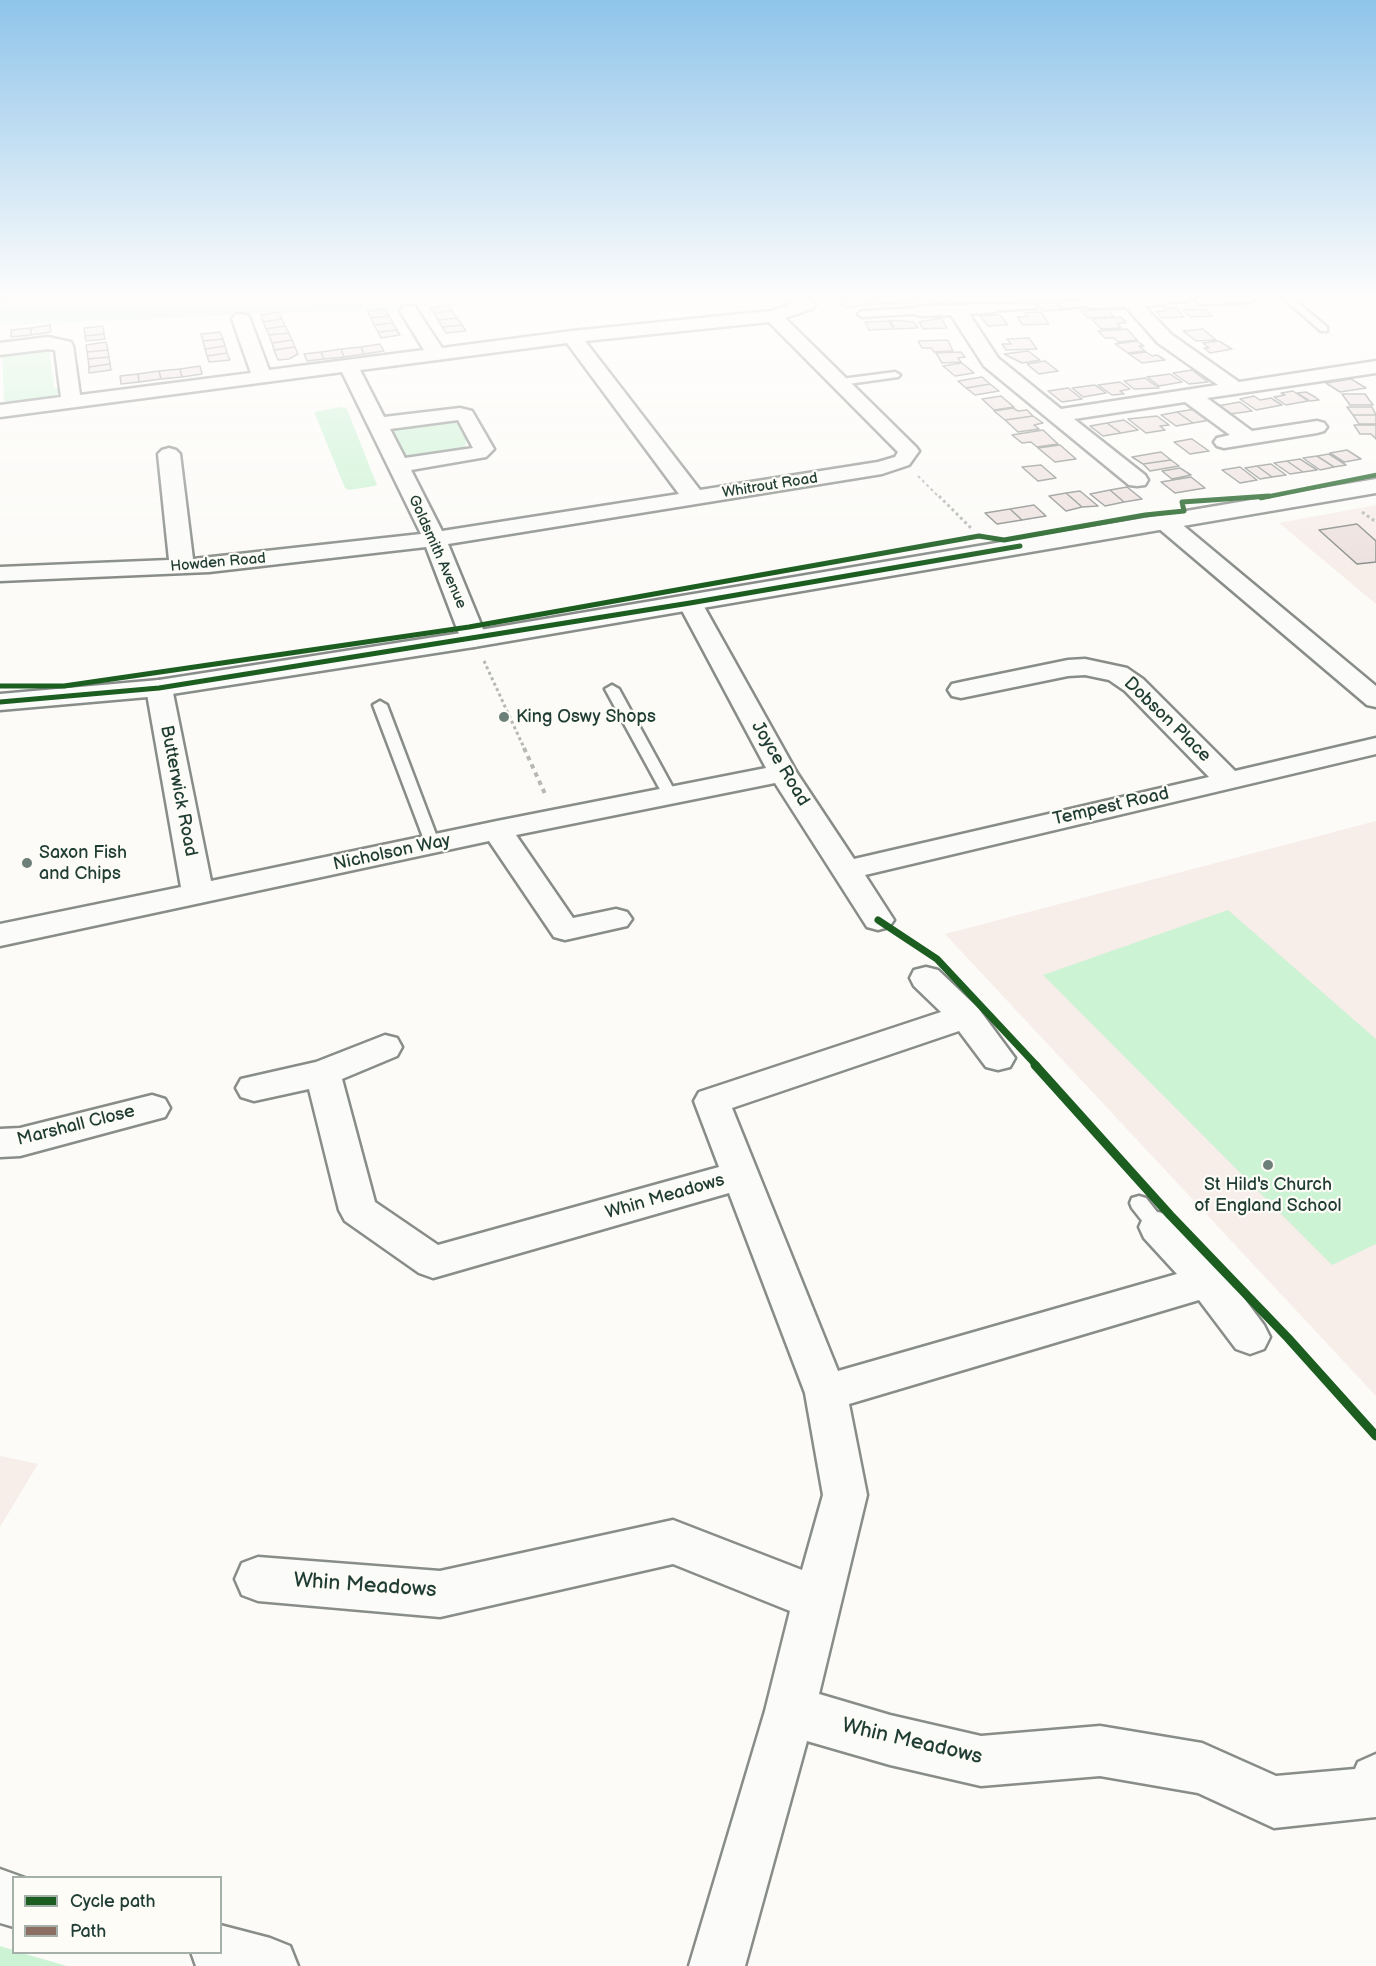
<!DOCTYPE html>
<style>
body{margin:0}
#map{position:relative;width:1376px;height:1966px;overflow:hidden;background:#fcfbf8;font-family:"Balsamiq Sans",sans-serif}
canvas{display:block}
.legend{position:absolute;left:12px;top:1876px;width:210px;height:78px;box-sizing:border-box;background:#fdfcf7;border:2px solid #a4b0a9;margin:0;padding:8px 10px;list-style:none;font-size:18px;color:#1f3d34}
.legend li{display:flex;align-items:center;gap:12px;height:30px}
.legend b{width:30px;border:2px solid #a4b0a9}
</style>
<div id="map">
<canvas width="1376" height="1966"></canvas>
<ul class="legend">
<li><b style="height:8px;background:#1b5e20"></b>Cycle path</li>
<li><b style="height:8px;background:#8d6e63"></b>Path</li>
</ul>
</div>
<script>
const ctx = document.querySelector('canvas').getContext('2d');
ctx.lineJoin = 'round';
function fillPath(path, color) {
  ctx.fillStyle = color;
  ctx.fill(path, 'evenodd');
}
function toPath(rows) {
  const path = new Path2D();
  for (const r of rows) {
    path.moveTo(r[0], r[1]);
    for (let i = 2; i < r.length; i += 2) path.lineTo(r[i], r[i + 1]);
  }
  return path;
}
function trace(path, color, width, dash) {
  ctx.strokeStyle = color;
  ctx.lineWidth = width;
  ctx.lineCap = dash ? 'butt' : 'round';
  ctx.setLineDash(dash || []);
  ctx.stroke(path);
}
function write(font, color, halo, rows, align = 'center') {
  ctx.font = font + ' "Balsamiq Sans",sans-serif';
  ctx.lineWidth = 4.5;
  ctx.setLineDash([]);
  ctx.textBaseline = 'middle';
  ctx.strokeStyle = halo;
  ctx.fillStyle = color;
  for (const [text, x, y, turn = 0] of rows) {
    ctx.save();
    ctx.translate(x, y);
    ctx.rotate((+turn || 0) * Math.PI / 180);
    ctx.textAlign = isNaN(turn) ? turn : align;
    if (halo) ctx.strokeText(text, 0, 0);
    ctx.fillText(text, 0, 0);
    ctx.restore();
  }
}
const built = toPath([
 [1376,505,1376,604,1279,523],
 [1376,821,1376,1396,945,934],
 [0,1456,38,1464,0,1527]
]);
const green = toPath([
 [0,297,671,297,0,325],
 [49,348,54,388,60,389,61,392,45,399,17,402,4,401,2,353],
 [341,407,347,409,377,485,375,486,349,490,345,488,314,412],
 [451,419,457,423,466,439,466,444,463,449,406,458,389,426],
 [1228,910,1376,1039,1376,1244,1332,1265,1043,975],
 [0,1946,13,1950,14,1952,22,1953,67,1966,0,1966]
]);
const building = toPath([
 [854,297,864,297,871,304,846,308,834,298,854,297],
 [872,297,896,297,899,303,876,304,872,297],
 [898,297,920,297,922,301,902,304,898,297],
 [932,297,949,297,953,302,936,303,932,297],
 [1054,301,1062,310,1043,311,1036,302,1054,301],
 [449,305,452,311,434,313,430,308,449,305],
 [1164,308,1176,308,1184,317,1162,318,1156,311,1166,311,1164,308],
 [385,309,389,316,371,318,367,311,385,309],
 [1108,309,1114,317,1088,318,1081,311,1108,309],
 [1206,309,1212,316,1190,317,1183,310,1206,309],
 [452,311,457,318,438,320,434,313,452,311],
 [279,312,282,319,263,322,261,315,279,312],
 [1041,312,1049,324,1023,325,1017,317,1028,316,1025,313,1041,312],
 [1000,315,1008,325,988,326,980,316,1000,315],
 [389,316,393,323,374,325,371,318,389,316],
 [1121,317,1126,323,1117,323,1121,328,1101,329,1092,319,1121,317],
 [457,318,462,325,442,327,438,320,457,318],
 [941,318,947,328,923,329,919,322,941,318],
 [282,319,285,326,266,329,263,322,282,319],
 [890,320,914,322,918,328,895,329,890,320],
 [889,321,893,329,869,330,865,322,889,321],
 [393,323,397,330,378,332,374,325,393,323],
 [50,325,51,332,31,335,31,328,50,325],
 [462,325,466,331,446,333,442,327,462,325],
 [103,326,104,334,85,336,84,328,103,326],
 [285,326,289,333,269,335,266,329,285,326],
 [31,328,31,335,11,337,11,330,31,328],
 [1127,329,1137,340,1118,342,1114,338,1105,338,1098,331,1127,329],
 [1203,329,1216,340,1196,341,1183,331,1203,329],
 [397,330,400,335,381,338,378,332,397,330],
 [220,332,223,339,203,341,201,334,220,332],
 [289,333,292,340,272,343,269,335,289,333],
 [104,334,105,339,86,341,85,336,104,334],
 [1029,338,1037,349,1006,350,1002,344,1011,344,1007,339,1029,338],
 [223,339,225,346,205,349,203,341,223,339],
 [292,340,295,347,274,350,272,343,292,340],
 [948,340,953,351,934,352,931,348,922,348,918,341,948,340],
 [1137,341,1144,346,1139,346,1145,351,1128,353,1115,344,1137,341],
 [1219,341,1232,349,1210,353,1204,348,1209,348,1203,343,1219,341],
 [106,342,108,350,87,352,86,345,106,342],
 [380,344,384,351,364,354,361,347,380,344],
 [225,346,227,353,207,356,205,349,225,346],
 [295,347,298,354,289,359,278,360,274,350,295,347],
 [361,347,364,354,344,357,341,349,361,347],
 [341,349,344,357,324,359,321,352,341,349],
 [108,350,109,357,88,359,87,352,108,350],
 [1028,351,1040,360,1022,363,1004,354,1028,351],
 [321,352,324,359,307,361,304,354,321,352],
 [961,352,965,357,958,358,961,362,942,363,936,353,961,352],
 [1146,352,1152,356,1157,355,1165,360,1142,363,1129,354,1146,352],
 [227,353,230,360,209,362,207,356,227,353],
 [109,357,110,364,89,367,88,359,109,357],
 [1045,361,1058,371,1039,374,1027,364,1045,361],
 [962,363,974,373,955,376,943,366,962,363],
 [110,364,111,370,89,373,89,367,110,364],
 [200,366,202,374,182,377,180,369,200,366],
 [180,369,182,377,161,379,159,371,180,369],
 [1192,370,1208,382,1189,384,1173,373,1192,370],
 [159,371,161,379,139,382,138,374,159,371],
 [138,374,139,382,121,384,120,376,138,374],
 [1170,374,1182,382,1159,386,1147,377,1170,374],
 [982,377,990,384,966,388,958,381,982,377],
 [1145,378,1159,388,1134,389,1124,381,1145,378],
 [1351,379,1366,388,1340,392,1326,383,1351,379],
 [1120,382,1130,389,1120,391,1124,394,1112,395,1098,385,1120,382],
 [990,384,999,391,975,395,966,388,990,384],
 [1095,385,1106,393,1083,397,1072,388,1095,385],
 [1068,388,1082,399,1062,402,1048,391,1068,388],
 [1293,391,1308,401,1286,405,1274,397,1285,395,1281,393,1293,391],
 [1306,392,1315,397,1319,400,1310,401,1297,393,1306,392],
 [1342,394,1365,394,1373,405,1350,405,1342,394],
 [1001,396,1014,407,994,410,982,399,1001,396],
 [1254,396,1260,400,1271,398,1282,405,1256,410,1240,399,1254,396],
 [1240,402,1252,411,1230,414,1217,406,1240,402],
 [1347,407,1372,407,1376,415,1353,415,1347,407],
 [1013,408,1018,411,1027,410,1033,416,1005,420,994,411,1013,408],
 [1195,409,1210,420,1193,423,1177,412,1195,409],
 [1177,412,1193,423,1176,426,1161,415,1177,412],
 [1353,415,1376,415,1376,424,1359,424,1353,415],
 [1033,416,1043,423,1034,425,1039,429,1018,432,1005,420,1033,416],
 [1157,416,1169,425,1160,426,1165,430,1146,433,1128,419,1157,416],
 [1124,420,1138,430,1121,433,1107,423,1124,420],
 [1107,423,1121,433,1103,436,1090,426,1107,423],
 [1354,425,1376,425,1376,439,1371,434,1360,434,1354,425],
 [1043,430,1058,444,1037,447,1031,442,1022,443,1012,435,1043,430],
 [1191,439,1192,439,1209,451,1190,454,1174,442,1191,439],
 [1060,445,1076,459,1055,462,1038,448,1060,445],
 [1347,450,1361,459,1344,462,1330,453,1347,450],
 [1161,452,1171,460,1143,464,1132,457,1161,452],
 [1329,454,1346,465,1334,467,1317,456,1329,454],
 [1317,456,1334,467,1320,470,1303,458,1317,456],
 [1300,459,1317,470,1303,472,1287,461,1300,459],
 [1171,460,1179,466,1150,471,1143,464,1171,460],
 [1287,461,1303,472,1290,474,1274,463,1287,461],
 [1271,464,1286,475,1272,477,1257,466,1271,464],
 [1041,465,1056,478,1038,481,1022,467,1041,465],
 [1257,466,1272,477,1260,479,1245,468,1257,466],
 [1240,467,1257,480,1240,483,1222,470,1240,467],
 [1180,468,1191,475,1172,479,1162,471,1180,468],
 [1191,477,1205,488,1175,493,1161,482,1191,477],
 [1127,487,1142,499,1124,502,1110,490,1127,487],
 [1110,490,1124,502,1105,506,1090,494,1110,490],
 [1080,491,1098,506,1082,507,1066,493,1080,491],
 [1066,493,1082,507,1066,511,1049,496,1066,493],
 [1034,505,1046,516,1022,520,1010,509,1034,505],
 [1010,509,1022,520,997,524,985,513,1010,509],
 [1357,524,1376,541,1376,562,1357,564,1319,530,1357,524]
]);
const pathFar2 = toPath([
 [918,476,940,498]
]);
const pathFar1 = toPath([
 [939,496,973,530],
 [1362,512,1376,522],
 [484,661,525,750]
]);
const path = toPath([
 [524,748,546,796]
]);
const service = toPath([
 [1161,297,1191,297,1191,298,1187,301,1158,302,1157,300,1161,297],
 [1282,297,1291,297,1327,327,1327,331,1321,331,1282,297],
 [1093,300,1097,303,1096,305,1063,308,1059,305,1063,302,1093,300],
 [1033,303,1037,306,1036,308,989,311,985,308,989,305,1033,303],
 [922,308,926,311,925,313,862,317,858,314,862,311,922,308],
 [895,372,900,375,898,377,841,385,836,382,841,379,895,372],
 [612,685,619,689,677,795,675,798,670,799,663,795,605,689,612,685],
 [380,701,387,705,440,845,438,848,428,848,426,845,373,705,380,701],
 [1139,1196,1146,1198,1165,1222,1168,1227,1165,1232,1158,1235,1151,1232,1132,1208,1130,1203,1132,1198,1139,1196]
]);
const minor = toPath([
 [788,297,807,297,812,301,815,305,812,309,785,318,916,447,919,451,909,465,882,474,448,544,487,639,483,644,474,647,465,644,461,639,426,547,209,572,0,581,0,567,169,560,158,454,162,450,169,448,176,450,180,454,193,559,421,534,342,372,0,417,0,405,61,397,55,350,48,349,0,355,0,343,48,337,71,342,73,346,80,395,251,373,232,319,235,315,241,314,247,315,250,319,269,370,424,350,400,311,403,307,409,306,415,307,442,348,572,331,771,311,794,303,788,297],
 [769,322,898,452,895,457,878,462,700,490,585,341,769,322],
 [567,343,679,494,442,531,411,470,486,457,494,449,472,411,460,408,384,417,360,370,567,343],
 [458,420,473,448,405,458,390,429,458,420],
 [1168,297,1170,300,1167,304,1144,306,1172,335,1239,382,1376,361,1376,373,1207,398,1252,431,1317,421,1324,423,1327,427,1324,431,1317,433,1224,448,1217,446,1214,442,1217,438,1230,435,1185,402,1074,419,1145,475,1148,480,1145,485,1137,486,1129,485,984,366,951,315,922,316,916,315,913,311,916,307,922,306,995,304,998,308,995,312,969,314,998,358,1061,409,1218,385,1158,343,1126,307,1093,308,1087,307,1084,303,1087,299,1093,298,1168,297],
 [1197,297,1255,297,1252,301,1246,302,1204,304,1198,303,1195,299,1197,297],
 [1165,515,1173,517,1376,686,1376,707,1367,705,1157,527,1154,522,1157,517,1165,515],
 [690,596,699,598,702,603,797,773,854,859,1209,777,1125,691,1109,680,1085,675,1068,676,961,698,952,696,948,690,952,684,961,682,1068,660,1085,659,1127,668,1143,679,1235,771,1376,738,1376,754,865,875,894,920,889,927,878,930,867,927,775,783,516,835,573,918,616,909,627,912,632,919,627,926,565,940,554,937,489,841,0,946,0,924,181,887,146,688,150,682,159,680,168,682,172,688,211,881,497,821,766,768,678,603,681,598,690,596],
 [926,967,938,970,978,1008,1015,1058,1010,1067,998,1070,986,1067,959,1031,732,1108,838,1371,1177,1274,1144,1238,1139,1227,1144,1216,1158,1212,1172,1216,1222,1269,1264,1325,1270,1337,1264,1349,1250,1354,1236,1349,1199,1300,849,1404,867,1495,819,1694,890,1715,981,1736,1100,1726,1202,1743,1276,1776,1355,1769,1358,1762,1376,1754,1376,1817,1274,1828,1198,1793,1100,1776,981,1786,890,1765,807,1741,745,1966,689,1966,765,1711,790,1611,673,1564,440,1617,258,1601,242,1595,235,1579,242,1563,258,1557,440,1571,673,1520,802,1570,823,1495,805,1393,729,1193,433,1278,419,1273,345,1221,339,1210,309,1089,254,1101,241,1097,236,1088,241,1079,316,1062,385,1035,397,1038,402,1047,397,1056,342,1079,375,1202,438,1245,719,1167,694,1101,699,1092,941,1012,914,986,910,978,914,970,926,967],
 [152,1095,165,1099,170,1108,165,1117,20,1156,0,1157,0,1129,20,1128,152,1095]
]);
const tertiary = toPath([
 [1376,479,1376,493,474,647,159,696,0,710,0,694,159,680,474,631,1376,479]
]);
const primary = toPath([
 [0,1869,25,1878,14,1878,14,1927,0,1923,0,1869],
 [220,1925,270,1938,290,1946,298,1966,196,1966,191,1952,220,1952,220,1925]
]);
const quiet = toPath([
 [0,298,24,297]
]);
const cyclewayFar3 = toPath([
 [1261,498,1376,475]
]);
const cyclewayFar2 = toPath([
 [0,686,64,686,469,627,979,536,1004,540,1145,515,1184,511,1182,502,1269,496],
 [0,702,159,688,690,603,1020,546]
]);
const cyclewayFar1 = toPath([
 [878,920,937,959,1037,1066]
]);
const cycleway = toPath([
 [1035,1065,1170,1215,1288,1338,1376,1436]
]);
const markers = [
 [504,717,6,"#6c8079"],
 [27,863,6,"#6c8079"],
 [1268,1165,6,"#6c8079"]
];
const farStreetnames = [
 ["Whitrout Road",770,486,-9],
 ["Goldsmith Avenue",437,552,66],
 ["Howden Road",218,563,-5]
];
const poiNames = [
 ["King Oswy Shops",516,717],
 ["Saxon Fish",39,853],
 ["and Chips",39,874],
 ["St Hild's Church",1268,1185,"center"],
 ["of England School",1268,1206,"center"]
];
const streetNames = [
 ["Dobson Place",1167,720,44],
 ["Joyce Road",780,764,59],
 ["Butterwick Road",178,791,79],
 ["Tempest Road",1111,807,-13],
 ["Nicholson Way",392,853,-12],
 ["Marshall Close",76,1126,-14],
 ["Whin Meadows",665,1197,-16]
];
const nearStreetnames = [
 ["Whin Meadows",365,1586,4],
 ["Whin Meadows",912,1742,13]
];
fillPath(built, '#f7ede9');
fillPath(green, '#cdf3d5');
fillPath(building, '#ede1df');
trace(building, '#888d8a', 1.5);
trace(service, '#888d8a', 5);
trace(minor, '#888d8a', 5);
trace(tertiary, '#888d8a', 5);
trace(primary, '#888d8a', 5);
trace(pathFar2, '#b5b8b6', 2, [3, 3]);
trace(pathFar1, '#b5b8b6', 3, [3, 3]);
trace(path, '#b5b8b6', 4, [4.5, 4.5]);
fillPath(service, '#fbfbf9');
fillPath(minor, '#fbfbf9');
fillPath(tertiary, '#fbfbf9');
fillPath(primary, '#fbfbf9');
trace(quiet, '#8d6e63', 4, [8, 4]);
trace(cyclewayFar3, '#1b5e20', 4.5);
trace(cyclewayFar2, '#1b5e20', 5);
trace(cyclewayFar1, '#1b5e20', 7);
trace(cycleway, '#1b5e20', 9);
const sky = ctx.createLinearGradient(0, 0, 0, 572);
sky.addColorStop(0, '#8fc4ea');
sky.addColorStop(0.52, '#fefdfc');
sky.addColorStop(1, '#fefdfc00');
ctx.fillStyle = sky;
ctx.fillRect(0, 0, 1376, 572);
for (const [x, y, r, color] of markers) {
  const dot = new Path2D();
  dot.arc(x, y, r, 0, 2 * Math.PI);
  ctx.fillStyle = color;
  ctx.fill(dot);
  trace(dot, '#fdfcf7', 2);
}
write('15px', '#1f3d34', '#fdfcf7', farStreetnames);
write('18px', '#1f3d34', '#fdfcf7', poiNames, 'left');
write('18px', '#1f3d34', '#fdfcf7', streetNames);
write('21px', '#1f3d34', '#fdfcf7', nearStreetnames);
</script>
